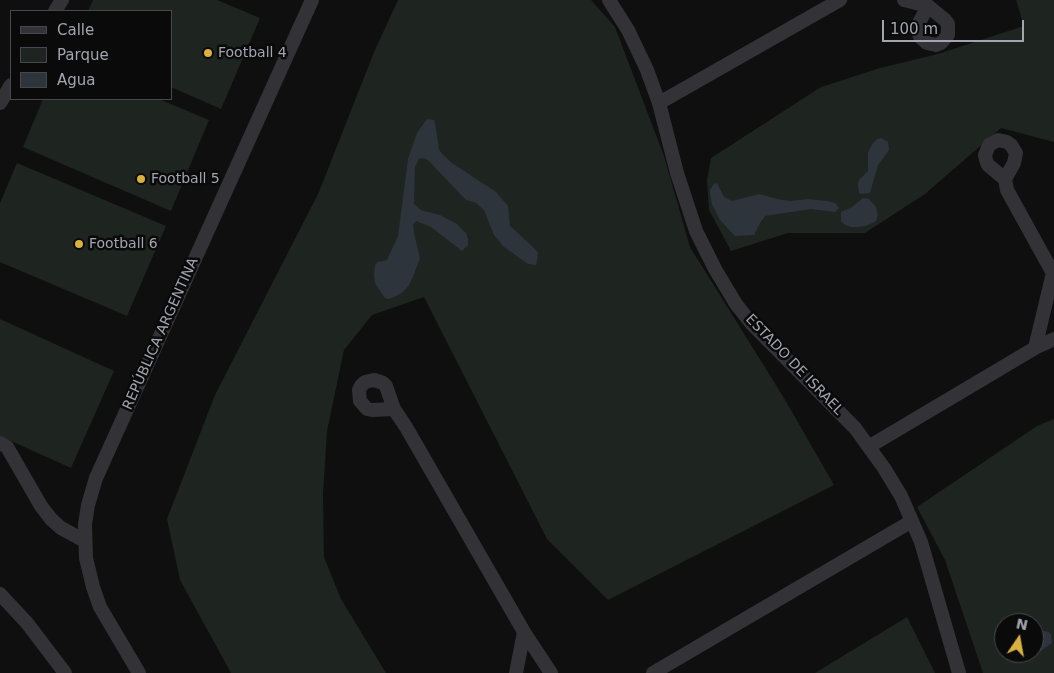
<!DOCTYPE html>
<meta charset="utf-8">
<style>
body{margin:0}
#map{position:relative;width:1054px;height:673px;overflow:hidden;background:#0f0f10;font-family:"DejaVu Sans",sans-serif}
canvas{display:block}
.legend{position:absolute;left:10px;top:10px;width:162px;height:90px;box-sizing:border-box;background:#0a0a0b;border:1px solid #47484d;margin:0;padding:6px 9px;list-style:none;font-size:15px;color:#a2a5af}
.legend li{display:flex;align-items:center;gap:10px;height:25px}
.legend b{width:25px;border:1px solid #47484d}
.north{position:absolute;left:994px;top:613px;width:50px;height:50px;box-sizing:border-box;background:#0a0a0b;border:1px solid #47484d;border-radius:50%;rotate:12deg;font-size:14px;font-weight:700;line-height:20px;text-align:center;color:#a2a5af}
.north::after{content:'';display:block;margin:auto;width:18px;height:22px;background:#d9b13e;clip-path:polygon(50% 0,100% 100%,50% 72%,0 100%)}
.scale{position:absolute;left:882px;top:20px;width:142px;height:22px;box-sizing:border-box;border:2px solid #a2a5af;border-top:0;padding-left:6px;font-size:15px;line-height:18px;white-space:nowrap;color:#a2a5af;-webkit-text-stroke:4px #0a0a0b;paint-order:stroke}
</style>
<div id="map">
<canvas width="1054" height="673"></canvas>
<ul class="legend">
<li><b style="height:6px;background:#333337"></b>Calle</li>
<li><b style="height:14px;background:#1e241f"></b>Parque</li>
<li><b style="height:14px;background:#2e343b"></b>Agua</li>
</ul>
<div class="north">N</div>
<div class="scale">100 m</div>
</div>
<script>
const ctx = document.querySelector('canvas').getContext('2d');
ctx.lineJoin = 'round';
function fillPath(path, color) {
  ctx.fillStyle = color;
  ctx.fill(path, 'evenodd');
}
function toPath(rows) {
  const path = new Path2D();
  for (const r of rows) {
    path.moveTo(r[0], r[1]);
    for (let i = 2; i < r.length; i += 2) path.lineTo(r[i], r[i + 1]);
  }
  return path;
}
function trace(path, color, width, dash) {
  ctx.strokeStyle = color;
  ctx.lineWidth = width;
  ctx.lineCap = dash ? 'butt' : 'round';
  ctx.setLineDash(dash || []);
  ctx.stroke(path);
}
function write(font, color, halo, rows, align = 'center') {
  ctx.font = font + ' "DejaVu Sans",sans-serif';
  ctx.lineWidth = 5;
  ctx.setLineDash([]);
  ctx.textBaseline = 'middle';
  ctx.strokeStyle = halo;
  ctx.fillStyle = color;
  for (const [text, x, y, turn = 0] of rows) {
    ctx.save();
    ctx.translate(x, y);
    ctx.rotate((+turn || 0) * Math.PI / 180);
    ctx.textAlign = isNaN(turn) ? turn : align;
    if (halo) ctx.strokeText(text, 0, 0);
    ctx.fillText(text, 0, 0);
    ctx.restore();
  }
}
const green = toPath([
 [93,0,217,0,260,18,221,109,171,87,171,11,88,11],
 [398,0,591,0,615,27,664,156,690,247,784,398,834,485,608,600,547,539,424,297,372,315,344,350,327,431,323,494,324,557,341,599,386,673,231,673,180,580,167,519,215,395,319,192,374,52],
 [1016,0,1054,0,1054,142,1001,128,925,194,865,233,788,233,731,251,709,210,707,180,711,158,821,87,880,68,938,54,1024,26],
 [43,99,159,99,209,120,171,211,23,147],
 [17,163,166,226,127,316,0,262,0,203],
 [0,319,114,371,71,468,0,436],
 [1054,419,1054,673,983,673,945,560,917,507,1037,426],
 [1004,623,1034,623,1034,653,1004,653],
 [907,617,935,673,815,673]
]);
const water = toPath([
 [427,119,434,120,435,123,439,149,442,154,452,163,496,192,508,206,510,226,535,249,538,253,537,261,536,265,528,264,504,247,494,235,484,210,476,203,466,200,428,160,424,158,419,159,415,167,414,204,421,210,440,215,457,224,466,233,468,239,468,245,462,251,431,227,416,221,413,225,414,233,420,258,413,277,409,285,403,292,396,296,389,299,385,298,375,283,374,275,375,265,378,262,387,260,398,236,408,159,417,133],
 [881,138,888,142,889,150,878,165,870,193,861,194,859,193,858,184,859,180,868,171,868,152,873,143,877,139],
 [717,183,724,197,732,201,759,194,777,199,790,201,808,199,828,201,835,203,839,208,835,212,811,209,765,216,760,223,754,235,735,236,720,220,712,204,710,194,710,190,714,184],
 [863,198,869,199,876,207,878,215,876,221,866,226,858,227,851,227,845,225,841,221,841,212,852,207],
 [1044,631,1049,632,1051,635,1052,643,1029,659,1022,658,1019,653,1034,653,1034,637]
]);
const minor = toPath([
 [609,0,628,30,647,70,659,103,677,173,696,231,715,269,736,304,751,323,855,428,884,468,901,496,921,542,959,673],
 [904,0,928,6,945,20,948,24,948,35,941,43,936,45,927,43,920,37,918,32,919,23,928,6],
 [55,11,62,0],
 [0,103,11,85],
 [659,103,840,0],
 [1005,179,1014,163,1016,153,1011,145,1007,142,998,140,989,145,985,155,986,160,988,165,1005,179,1007,190,1054,275],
 [1035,348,1053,273],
 [394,409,372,410,367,409,360,401,359,390,361,386,365,382,374,380,383,383,386,386,394,409,406,427,524,632,516,673],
 [0,443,7,447,41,506,51,519,61,528,85,541],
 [870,446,1035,348,1054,339],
 [0,594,27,623,65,673],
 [524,632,551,673],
 [139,673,100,607,93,587,86,558,85,524,88,505,96,478,312,0],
 [653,673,912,521]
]);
const markers = [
 [208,53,5,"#d9b13e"],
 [141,179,5,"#d9b13e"],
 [79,244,5,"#d9b13e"]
];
const poiNames = [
 ["Football 4",218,53],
 ["Football 5",151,179],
 ["Football 6",89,244]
];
const streetNames = [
 ["REPÚBLICA ARGENTINA",161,334,-66],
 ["ESTADO DE ISRAEL",794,365,46]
];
fillPath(green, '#1e241f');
fillPath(water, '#2e343b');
trace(minor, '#333337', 14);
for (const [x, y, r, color] of markers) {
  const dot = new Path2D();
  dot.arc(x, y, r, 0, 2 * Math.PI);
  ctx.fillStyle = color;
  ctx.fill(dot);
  trace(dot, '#0a0a0b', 2);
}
write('14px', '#a2a5af', '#0a0a0b', poiNames, 'left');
write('14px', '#a2a5af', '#0a0a0b', streetNames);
</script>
